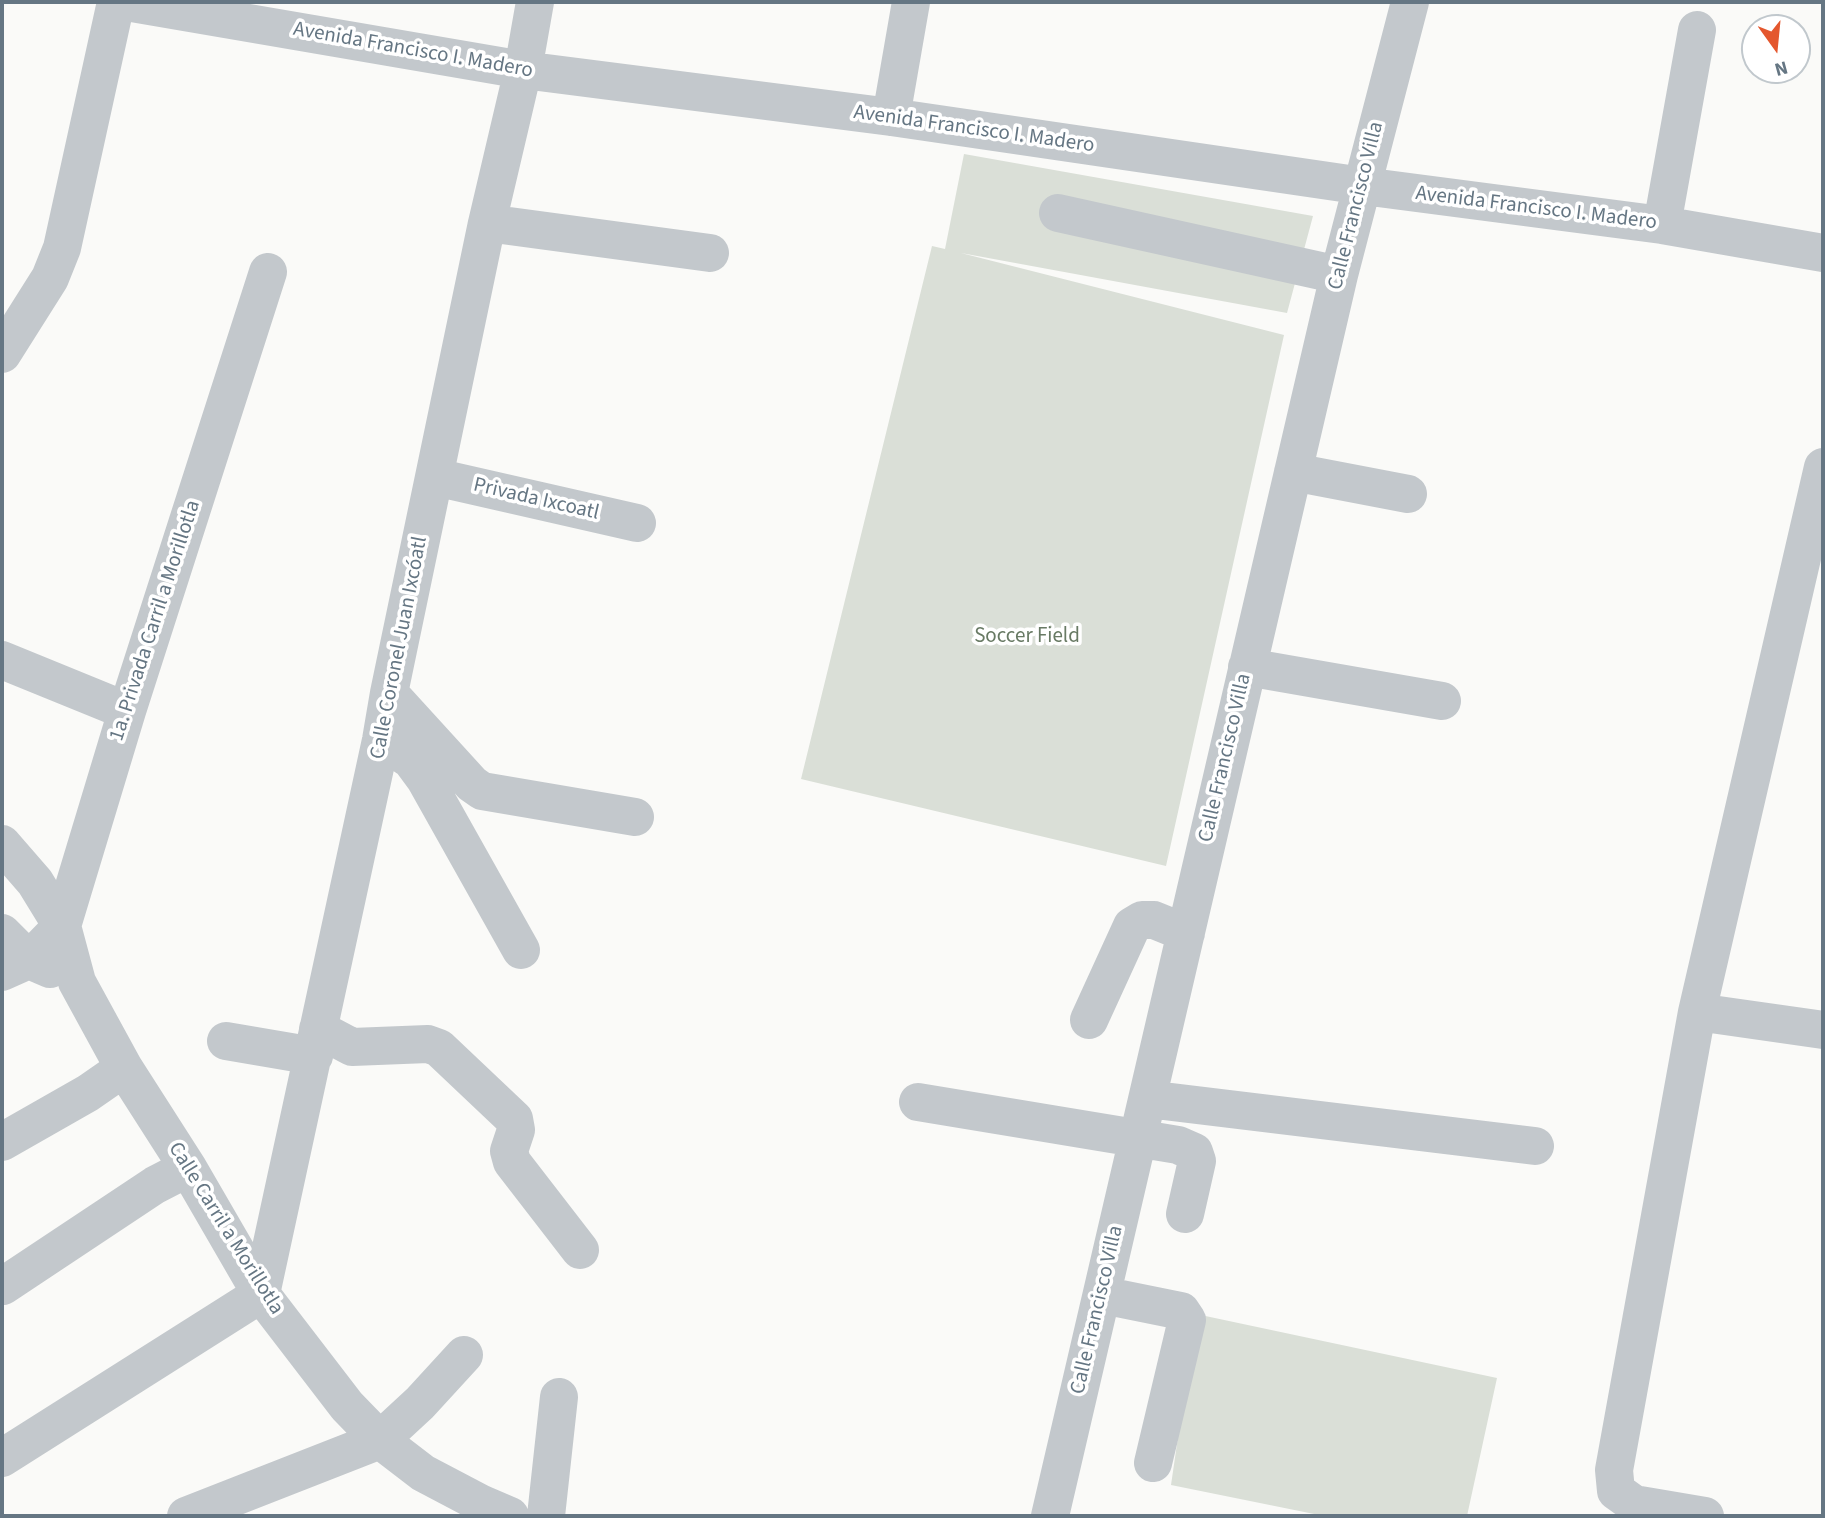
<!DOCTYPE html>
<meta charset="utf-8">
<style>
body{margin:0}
#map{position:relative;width:1825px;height:1518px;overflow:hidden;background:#fafaf8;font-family:"Source Sans 3",sans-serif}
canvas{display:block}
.frame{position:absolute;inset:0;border:4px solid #657683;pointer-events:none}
.north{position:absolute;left:1741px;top:14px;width:70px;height:70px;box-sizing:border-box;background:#fff;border:2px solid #c1c8cd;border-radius:50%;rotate:165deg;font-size:19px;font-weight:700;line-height:28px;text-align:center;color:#657683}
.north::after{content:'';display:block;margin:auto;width:24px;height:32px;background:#e4572e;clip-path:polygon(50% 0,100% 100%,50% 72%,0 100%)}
</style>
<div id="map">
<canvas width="1825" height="1518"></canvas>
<div class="frame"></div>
<div class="north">N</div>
</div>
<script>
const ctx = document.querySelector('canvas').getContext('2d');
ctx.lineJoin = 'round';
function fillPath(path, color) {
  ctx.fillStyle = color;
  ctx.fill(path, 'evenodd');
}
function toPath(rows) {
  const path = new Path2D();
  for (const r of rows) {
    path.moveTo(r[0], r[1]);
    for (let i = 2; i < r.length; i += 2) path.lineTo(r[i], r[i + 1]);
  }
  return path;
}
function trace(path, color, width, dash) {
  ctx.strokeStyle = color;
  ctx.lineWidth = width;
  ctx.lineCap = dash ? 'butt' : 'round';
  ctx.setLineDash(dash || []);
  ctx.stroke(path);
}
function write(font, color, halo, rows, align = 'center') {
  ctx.font = font + ' "Source Sans 3",sans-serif';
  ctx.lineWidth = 7;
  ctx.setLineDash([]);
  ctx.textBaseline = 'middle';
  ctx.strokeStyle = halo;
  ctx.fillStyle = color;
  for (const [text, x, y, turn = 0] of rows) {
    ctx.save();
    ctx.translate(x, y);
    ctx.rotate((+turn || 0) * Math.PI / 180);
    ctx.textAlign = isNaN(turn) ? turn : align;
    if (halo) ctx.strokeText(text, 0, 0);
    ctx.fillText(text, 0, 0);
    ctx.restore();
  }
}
const green = toPath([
 [964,154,1313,216,1287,313,961,253,1284,335,1166,866,801,779,932,246,945,249],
 [1196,1314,1497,1378,1467,1516,1324,1516,1171,1485]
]);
const minor = toPath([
 [126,2,523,70,891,117,1363,186,1662,225,1823,253],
 [891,117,911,2],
 [1058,213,1339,275],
 [487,223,710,253],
 [1662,225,1697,30],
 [2,354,50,278,62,248,116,2],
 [1293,472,1408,494],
 [435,477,637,523],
 [2,660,127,711],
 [1247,667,1442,701],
 [389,693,472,784,482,791,635,817],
 [381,740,411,760,425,779,521,950],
 [2,844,35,882,62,926,77,982,124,1068,188,1168,261,1294,347,1406,380,1440,423,1473,482,1504,510,1516],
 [2,933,29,960,50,969],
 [2,972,29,960,62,926,127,711,268,272],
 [1697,1012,1823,1030],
 [1089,1020,1132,926,1142,920,1154,920,1186,933],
 [318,1029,352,1047,428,1044,439,1048,514,1119,516,1130,509,1151,512,1162,580,1250],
 [226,1041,314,1056],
 [1147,1099,1535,1146],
 [918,1102,1178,1145,1194,1152,1197,1161,1185,1214],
 [2,1142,88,1093,124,1068],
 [3,1286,155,1185,188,1168],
 [1102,1295,1181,1311,1187,1320,1153,1463],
 [2,1458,261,1294,381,740,389,693,487,223,523,70,535,2],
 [186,1516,380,1440,420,1403,464,1355],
 [546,1516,559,1397],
 [1050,1516,1339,275,1410,2],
 [1705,1516,1634,1504,1616,1491,1614,1470,1697,1012,1823,467]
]);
const streetNames = [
 ["Avenida Francisco I. Madero",413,51,10],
 ["Avenida Francisco I. Madero",974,130,8],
 ["Calle Francisco Villa",1357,206,-76],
 ["Avenida Francisco I. Madero",1536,209,7],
 ["Privada Ixcoatl",536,500,13],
 ["1a. Privada Carril a Morillotla",156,621,-72],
 ["Calle Coronel Juan Ixcóatl",400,648,-79],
 ["Calle Francisco Villa",1226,758,-77],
 ["Calle Carril a Morillotla",225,1229,58],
 ["Calle Francisco Villa",1098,1310,-77]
];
const parkNames = [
 ["Soccer Field",1027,637]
];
fillPath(green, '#dadfd7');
trace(minor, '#c3c8cc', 38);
write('21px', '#657683', '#fff', streetNames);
write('21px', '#687a64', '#fff', parkNames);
</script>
